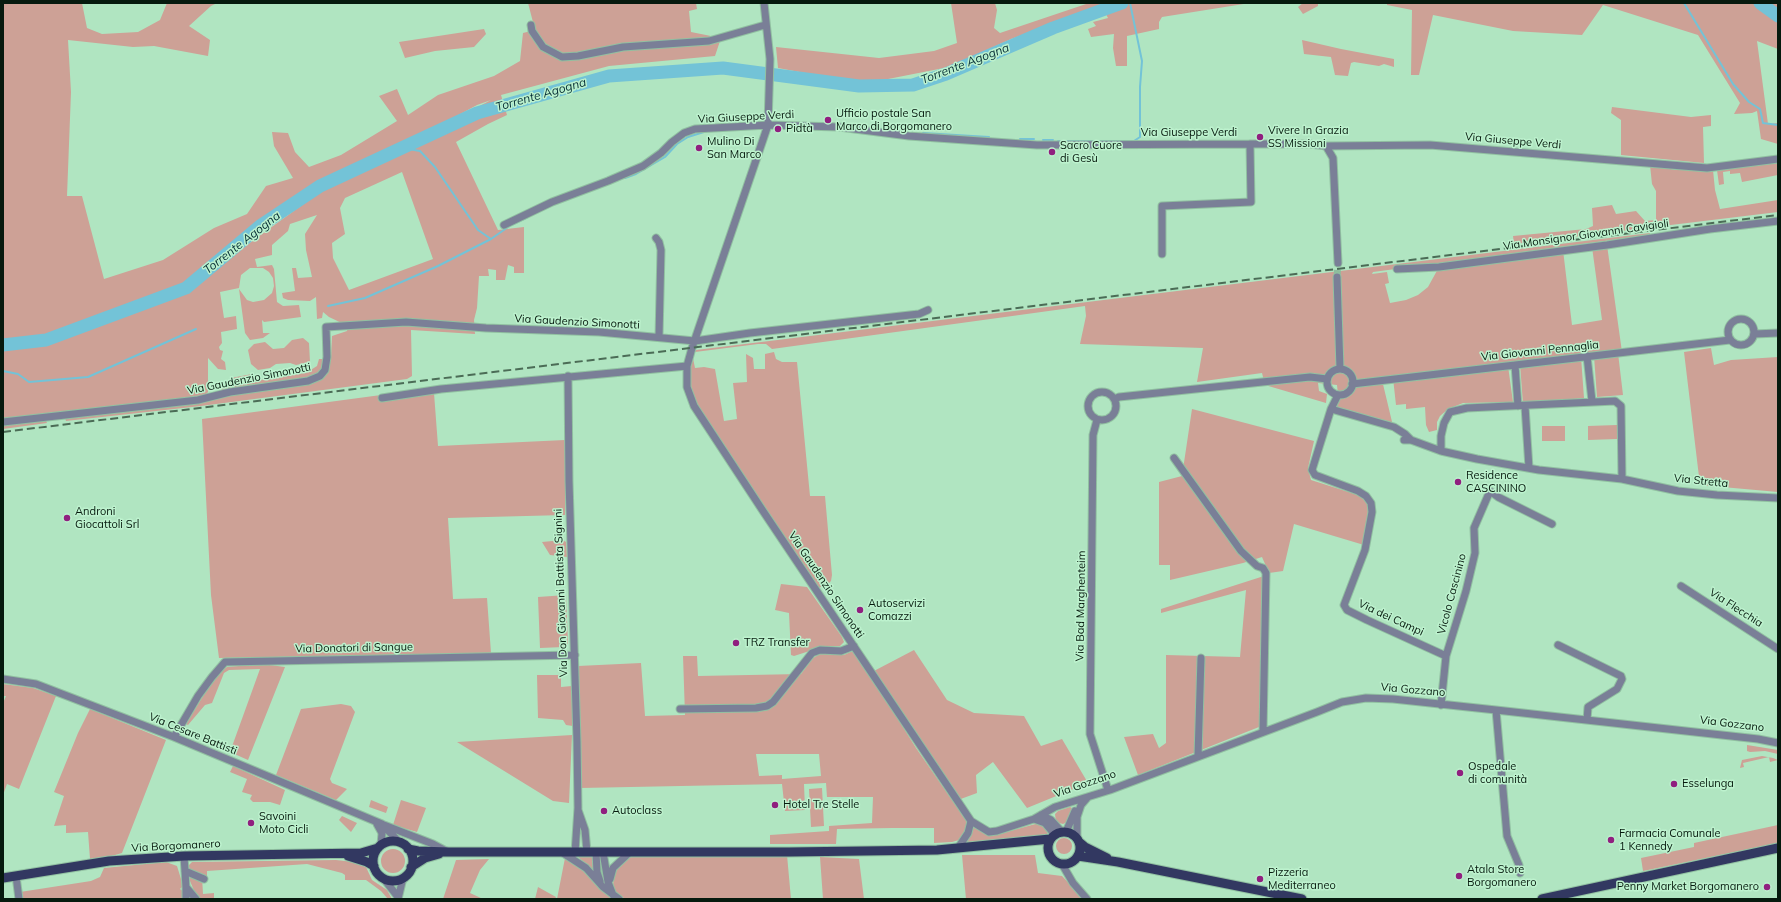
<!DOCTYPE html>
<meta charset="utf-8">
<style>
body{margin:0}
#map{position:relative;width:1781px;height:902px;overflow:hidden;background:#b0e5c1;font-family:Mulish,sans-serif}
canvas{display:block}
.frame{position:absolute;inset:0;border:4px solid #061a0e;pointer-events:none}
</style>
<div id="map">
<canvas width="1781" height="902"></canvas>
<div class="frame"></div>
</div>
<script>
const ctx = document.querySelector('canvas').getContext('2d');
ctx.lineJoin = 'round';
function fillPath(path, color) {
  ctx.fillStyle = color;
  ctx.fill(path, 'evenodd');
}
function toPath(rows) {
  const path = new Path2D();
  for (const r of rows) {
    if (r.length === 3) {
      path.moveTo(r[0] + r[2], r[1]);
      path.arc(r[0], r[1], r[2], 0, 2 * Math.PI);
      continue;
    }
    path.moveTo(r[0], r[1]);
    for (let i = 2; i < r.length; i += 2) path.lineTo(r[i], r[i + 1]);
  }
  return path;
}
function trace(path, color, width, dash) {
  ctx.strokeStyle = color;
  ctx.lineWidth = width;
  ctx.lineCap = dash ? 'butt' : 'round';
  ctx.setLineDash(dash || []);
  ctx.stroke(path);
}
function write(font, color, halo, rows, align = 'center') {
  ctx.font = font + ' Mulish,sans-serif';
  ctx.lineWidth = 3;
  ctx.setLineDash([]);
  ctx.textBaseline = 'middle';
  ctx.strokeStyle = halo;
  ctx.fillStyle = color;
  for (const [text, x, y, turn = 0] of rows) {
    ctx.save();
    ctx.translate(x, y);
    ctx.rotate((+turn || 0) * Math.PI / 180);
    ctx.textAlign = isNaN(turn) ? turn : align;
    if (halo) ctx.strokeText(text, 0, 0);
    ctx.fillText(text, 0, 0);
    ctx.restore();
  }
}
const green = toPath([
 [3,3,82,3,87,28,102,34,138,32,160,20,167,3,217,3,211,6,189,26,210,40,208,56,154,46,133,47,68,40,71,92,67,196,82,196,104,279,163,260,214,228,247,214,266,186,293,178,274,146,272,132,288,133,295,152,309,167,341,155,397,121,379,96,397,89,408,115,438,95,494,76,520,61,523,33,531,31,534,26,528,3,696,3,697,9,689,11,691,32,721,38,715,56,609,66,501,95,507,115,488,124,456,142,498,230,524,227,524,273,514,273,514,267,508,265,505,280,496,280,496,270,488,269,489,276,479,276,477,308,474,320,475,334,411,330,412,376,407,379,201,406,66,421,65,418,155,408,287,386,327,370,331,357,332,336,347,331,348,326,329,317,323,312,322,318,317,319,316,297,310,301,288,300,283,298,282,293,295,291,292,268,296,268,298,278,312,277,306,250,305,234,317,215,290,224,288,231,272,245,272,255,255,259,257,267,272,265,274,269,277,302,283,306,299,305,301,317,264,322,262,320,263,333,270,333,263,338,250,340,245,333,239,289,247,300,253,302,264,300,272,293,274,286,273,278,269,272,263,268,250,268,241,275,239,288,220,292,224,318,236,316,237,329,221,332,222,343,219,347,220,350,223,351,221,359,225,362,226,370,218,369,208,358,208,392,204,397,3,420,3,345,46,341,186,289,327,187,491,100,477,105,327,186,185,288,46,340,3,344],
 [402,172,433,259,349,290,333,258,332,243,345,234,340,208,345,198],
 [951,3,995,3,997,10,994,28,1000,33,1089,3,1250,3,1162,17,1159,22,1159,29,1127,36,1127,66,1116,66,1113,48,1114,34,1091,37,1088,29,1096,26,1093,22,1108,18,1102,6,1011,39,949,67,883,80,848,81,778,68,776,47,879,58,934,51,957,43],
 [1303,3,1318,3,1318,6,1303,14,1298,7],
 [1387,3,1778,3,1778,49,1757,41,1768,124,1778,123,1778,144,1761,139,1757,111,1752,113,1734,114,1740,103,1698,35,1603,5,1582,35,1513,31,1433,15,1419,75,1411,75,1412,10,1387,5],
 [484,29,486,34,474,47,435,51,405,58,399,42],
 [1302,40,1341,49,1394,59,1394,67,1384,64,1379,66,1354,62,1351,63,1348,76,1335,75,1331,57,1304,54],
 [1612,107,1691,117,1711,115,1711,126,1703,127,1704,163,1621,155,1621,120,1611,113],
 [1778,163,1778,175,1742,182,1740,173,1730,174,1730,171,1723,172,1724,184,1719,185,1717,170],
 [1650,165,1676,170,1677,168,1713,170,1715,190,1720,209,1778,200,1778,212,1514,244,1513,236,1586,229,1593,226,1592,208,1612,205,1616,214,1636,211,1645,221,1656,220,1656,191,1652,184],
 [1650,233,1649,235,1373,272,1372,274,1387,272,1389,283,1385,284,1390,303,1406,300,1418,295,1428,287,1439,267,1563,250,1572,325,1602,320,1592,247,1607,245,1622,352,1618,353,1623,395,1597,397,1594,356,1581,357,1584,398,1523,404,1520,364,1508,366,1513,402,1463,403,1448,409,1440,416,1437,422,1437,430,1429,432,1426,425,1425,407,1406,409,1406,404,1396,405,1393,378,1382,380,1393,426,1331,409,1338,395,1337,385,1318,383,1319,391,1327,394,1326,403,1265,385,1262,373,1197,382,1203,348,1080,344,1086,316,1085,306,772,349,766,344,758,344,695,352,696,350],
 [303,338,309,343,310,362,296,365,290,363,276,364,270,368,258,370,251,364,248,350,254,344,265,342,273,349,284,348,292,340],
 [1711,348,1714,365,1731,360,1778,357,1778,492,1700,485,1684,352],
 [774,352,776,359,782,362,797,362,810,496,825,496,832,575,831,581,828,584,816,589,690,397,687,366,693,358,695,368,704,367,715,369,724,421,737,419,733,383,747,382,746,354,753,358,754,369,765,369,765,354],
 [319,359,325,359,323,370,319,374,308,379,248,385,221,390,231,378,252,374,260,380,306,373,317,366],
 [434,393,438,446,565,440,565,515,448,518,453,599,487,598,491,653,219,658,211,595,202,419,381,395,380,402],
 [1192,409,1314,441,1308,468,1311,480,1358,495,1367,501,1369,510,1364,545,1294,524,1283,571,1269,573,1262,557,1243,563,1170,580,1170,565,1159,565,1159,482,1182,476],
 [46,421,47,423,3,429,3,424],
 [1617,425,1617,439,1588,440,1588,426],
 [1542,426,1565,426,1565,441,1542,441],
 [563,540,566,542,567,557,550,555,542,542],
 [1264,576,1259,727,1138,775,1124,737,1153,734,1159,748,1166,743,1166,655,1240,657,1246,590,1161,613,1161,609],
 [781,584,807,587,842,637,844,642,840,646,825,646,794,656,791,655,789,613,775,610],
 [566,595,568,643,564,647,540,648,538,597],
 [855,650,916,748,968,823,963,836,959,840,952,842,934,843,934,828,892,828,837,829,836,844,770,844,770,835,829,831,829,826,872,823,873,797,827,797,826,783,804,784,805,810,785,811,782,784,580,788,578,666,641,663,645,716,685,715,683,656,697,656,698,676,801,674,813,658,822,653,844,655],
 [756,754,819,754,821,776,782,779,782,775,759,776],
 [914,650,947,700,974,713,1024,716,1041,746,1062,739,1088,783,1027,808,993,762,976,775,977,793,958,800,872,672],
 [262,664,285,667,248,760,230,752,260,669,229,670,224,673,212,703,205,705,188,725,186,724,216,675,227,667],
 [537,675,561,675,561,687,572,686,573,726,566,725,563,720,538,718],
 [3,684,33,688,56,696,19,789,7,784,3,795,3,703,6,696,3,696],
 [341,704,351,706,355,712,330,779,332,783,347,789,336,800,276,775,301,709],
 [90,709,166,740,122,853,108,857,90,859,88,832,66,833,66,825,54,826,64,796,54,792,78,733],
 [572,735,569,803,553,801,457,742],
 [1747,745,1778,750,1778,754,1765,751,1750,752,1747,751],
 [1762,756,1773,758,1778,760,1770,762,1769,757,1743,763,1744,767,1740,768,1742,760],
 [233,766,285,790,280,805,270,802,253,802,250,799,252,795,242,792,247,779,230,772],
 [822,788,824,826,811,827,809,789],
 [371,800,388,807,386,813,369,807],
 [401,800,426,808,417,832,393,825],
 [1070,807,1072,808,1067,822,1063,824,1056,822,1055,814,1058,811],
 [342,816,357,823,351,832,339,820],
 [1039,823,1041,823,1048,832,1047,835,1040,839,966,844,974,827,996,835],
 [1778,825,1778,843,1643,871,1641,858,1694,847,1694,843],
 [1064,846,8],
 [393,861,12],
 [576,855,594,855,594,873,588,866],
 [787,855,791,899,625,899,615,892,613,887,614,870,629,857],
 [962,855,1035,855,1038,873,1062,876,1084,899,966,899],
 [820,857,859,859,864,899,823,899],
 [565,858,584,870,615,899,557,899],
 [489,859,480,870,470,893,483,899,443,899,456,860],
 [336,860,354,862,366,867,372,880,387,890,392,899,388,899,381,891,366,880,345,880,345,875,342,873,307,864,207,871,207,876,202,877,203,894,214,893,214,899,201,899,195,893,190,881,189,865,192,862],
 [166,862,177,866,181,879,182,887,180,889,193,899,21,899,20,892,91,881,100,877,104,868],
 [538,887,556,897,555,899,535,899]
]);
const stream = toPath([
 [1684,3,1733,84,1749,102,1760,109,1763,123,1778,125],
 [923,133,989,137],
 [1020,139,1034,139],
 [1043,140,1053,140],
 [1058,141,1134,141,1140,137,1140,87,1142,61,1130,3],
 [403,148,420,151,435,167,478,230,491,239],
 [625,178,636,174,665,157,677,144,688,137,707,131],
 [328,306,365,298,438,266,491,239,511,225,528,217],
 [3,371,18,374,29,382,88,377,196,329]
]);
const river = toPath([
 [1760,3,1778,16],
 [3,345,46,340,186,288,260,226,320,186,477,113,609,76,723,68,859,86,913,85,946,74,1053,28,1122,3]
]);
const minorTunnel = toPath([
 [1337,277,1338,263]
]);
const minor = toPath([
 [764,3,770,59,768,125,692,348,687,366,687,387,694,406,763,511,971,821,989,832,997,831,1034,819,1055,807,1110,790,1317,712,1342,702,1366,698,1393,699,1496,710,1758,739,1778,743],
 [531,25,532,31,543,47,562,57,578,56,623,47,709,41,765,25],
 [1326,146,1333,158,1338,263],
 [504,225,552,202,608,181,643,166,661,153,672,142,684,133,695,129,768,125,839,127,909,136,1037,145,1250,144,1310,144,1326,146,1430,145,1707,168,1778,159],
 [656,238,659,242,661,250,659,337],
 [1162,254,1162,206,1251,202,1250,144],
 [1397,269,1439,267,1607,245,1710,229,1778,221],
 [1337,277,1340,369],
 [1741,332,13],
 [1754,334,1778,333],
 [1587,356,1592,401],
 [1515,365,1518,406],
 [1340,382,13],
 [568,376,569,481,577,741,578,808,575,853],
 [1352,384,1730,340],
 [1102,406,14],
 [1338,395,1331,409,1312,470,1315,475,1358,491,1366,496,1371,503,1372,512,1365,550,1344,605,1347,610,1367,620,1446,656],
 [382,398,441,389,687,366],
 [1115,399,1119,397,1310,377,1327,379],
 [1525,406,1529,468],
 [1331,409,1394,427,1405,434,1411,440],
 [1097,420,1093,435,1090,734,1108,790],
 [3,422,198,400,230,392,308,381,320,376,325,370,327,357,326,327,406,322,486,328,599,332,695,341,750,333,919,314,928,310],
 [1404,440,1411,440,1441,451,1477,459,1539,470,1622,479,1678,491,1717,495,1778,498],
 [1441,451,1441,436,1444,423,1450,412,1467,408,1615,401,1621,406,1622,479],
 [1174,458,1241,551,1257,566,1263,568,1266,573,1263,732],
 [1681,586,1778,649],
 [1558,645,1621,676,1622,679,1617,689,1588,707,1587,720],
 [3,679,36,684,174,737,382,824,399,842],
 [1441,705,1446,656,1466,591,1475,553,1474,528,1490,491,1498,497,1552,524],
 [680,709,756,708,767,706,773,702,812,653,820,650,841,651,854,646],
 [1496,710,1507,836,1519,865,1520,873],
 [174,737,198,696,212,677,225,662,575,655],
 [1198,756,1201,658],
 [578,810,585,830,587,852],
 [1041,815,1051,820,1062,832],
 [1034,819,1045,823,1055,835],
 [377,824,382,833,381,845],
 [384,825,433,844,448,852],
 [1066,832,1075,811],
 [1077,838,1077,817,1081,805,1087,798],
 [958,848,968,833,971,821],
 [596,852,597,872,600,881],
 [603,852,608,882,613,895],
 [563,853,586,868,603,887,619,899],
 [184,856,186,887,196,899],
 [1062,864,1073,883,1087,899],
 [185,871,204,879],
 [16,876,19,899],
 [384,879,398,897],
 [610,879,613,868,629,853],
 [186,887,186,899],
 [398,899,403,878]
]);
const major = toPath([
 [1064,848,16],
 [393,861,20],
 [1079,842,1085,847,1107,858],
 [408,849,418,851,449,852,789,852,937,850,1050,839],
 [348,856,367,862,374,866],
 [1078,856,1118,862,1302,899],
 [411,867,425,858,439,854],
 [3,878,109,861,184,856,361,853,378,848],
 [1542,899,1778,848]
]);
const rail = toPath([
 [3,432,1778,215]
]);
const markers = [
 [828,120,4,"#901f7f"],
 [778,129,4,"#901f7f"],
 [1260,137,4,"#901f7f"],
 [699,148,4,"#901f7f"],
 [1052,152,4,"#901f7f"],
 [1458,482,4,"#901f7f"],
 [67,518,4,"#901f7f"],
 [860,610,4,"#901f7f"],
 [736,643,4,"#901f7f"],
 [1460,773,4,"#901f7f"],
 [1674,784,4,"#901f7f"],
 [775,805,4,"#901f7f"],
 [604,811,4,"#901f7f"],
 [251,823,4,"#901f7f"],
 [1611,840,4,"#901f7f"],
 [1459,876,4,"#901f7f"],
 [1260,879,4,"#901f7f"],
 [1767,887,4,"#901f7f"]
];
const poiNames = [
 ["Ufficio postale San",836,114],
 ["Marco di Borgomanero",836,127],
 ["Pidtà",786,129],
 ["Vivere In Grazia",1268,131],
 ["SS Missioni",1268,144],
 ["Mulino Di",707,142],
 ["San Marco",707,155],
 ["Sacro Cuore",1060,146],
 ["di Gesù",1060,159],
 ["Residence",1466,476],
 ["CASCININO",1466,489],
 ["Androni",75,512],
 ["Giocattoli Srl",75,525],
 ["Autoservizi",868,604],
 ["Comazzi",868,617],
 ["TRZ Transfer",744,643],
 ["Ospedale",1468,767],
 ["di comunità",1468,780],
 ["Esselunga",1682,784],
 ["Hotel Tre Stelle",783,805],
 ["Autoclass",612,811],
 ["Savoini",259,817],
 ["Moto Cicli",259,830],
 ["Farmacia Comunale",1619,834],
 ["1 Kennedy",1619,847],
 ["Atala Store",1467,870],
 ["Borgomanero",1467,883],
 ["Pizzeria",1268,873],
 ["Mediterraneo",1268,886],
 ["Penny Market Borgomanero",1759,887,"right"]
];
const streetNames = [
 ["Via Giuseppe Verdi",746,117,-3],
 ["Via Giuseppe Verdi",1189,133],
 ["Via Giuseppe Verdi",1513,141,5],
 ["Via Monsignor Giovanni Cavigioli",1586,235,-8],
 ["Via Gaudenzio Simonotti",577,322,3],
 ["Via Giovanni Pennaglia",1540,351,-6],
 ["Via Gaudenzio Simonotti",249,379,-11],
 ["Via Stretta",1701,481,6],
 ["Via Gaudenzio Simonotti",826,585,56],
 ["Via Don Giovanni Battista Signini",561,593,-92],
 ["Vicolo Cascinino",1452,594,-75],
 ["Via Bad Marghenteim",1081,606,-89],
 ["Via Flecchia",1736,608,33],
 ["Via dei Campi",1391,618,25],
 ["Via Donatori di Sangue",354,648,-1],
 ["Via Gozzano",1413,690,5],
 ["Via Gozzano",1732,724,7],
 ["Via Cesare Battisti",193,734,22],
 ["Via Gozzano",1085,784,-19],
 ["Via Borgomanero",176,846,-3]
];
const waterNames = [
 ["Torrente Agogna",965,64,-21],
 ["Torrente Agogna",541,95,-16],
 ["Torrente Agogna",242,243,-38]
];
fillPath(green, '#cda196');
trace(stream, '#73c3d7', 2);
trace(river, '#73c3d7', 13);
trace(minorTunnel, '#8ebc9d', 7, [7, 3.5]);
trace(minor, '#91c0a1', 9);
trace(major, '#91c0a1', 11);
trace(minor, '#7a7f97', 7);
trace(major, '#323861', 9);
trace(rail, '#4b6c56', 2, [8, 4]);
for (const [x, y, r, color] of markers) {
  const dot = new Path2D();
  dot.arc(x, y, r, 0, 2 * Math.PI);
  ctx.fillStyle = color;
  ctx.fill(dot);
  trace(dot, '#bdf2ce', 1.5);
}
write('11px', '#061a0e', '#bdf2ce', poiNames, 'left');
write('11px', '#061a0e', '#bdf2ce', streetNames);
write('italic 12px', '#062f37', '#bdf2ce', waterNames);
</script>
